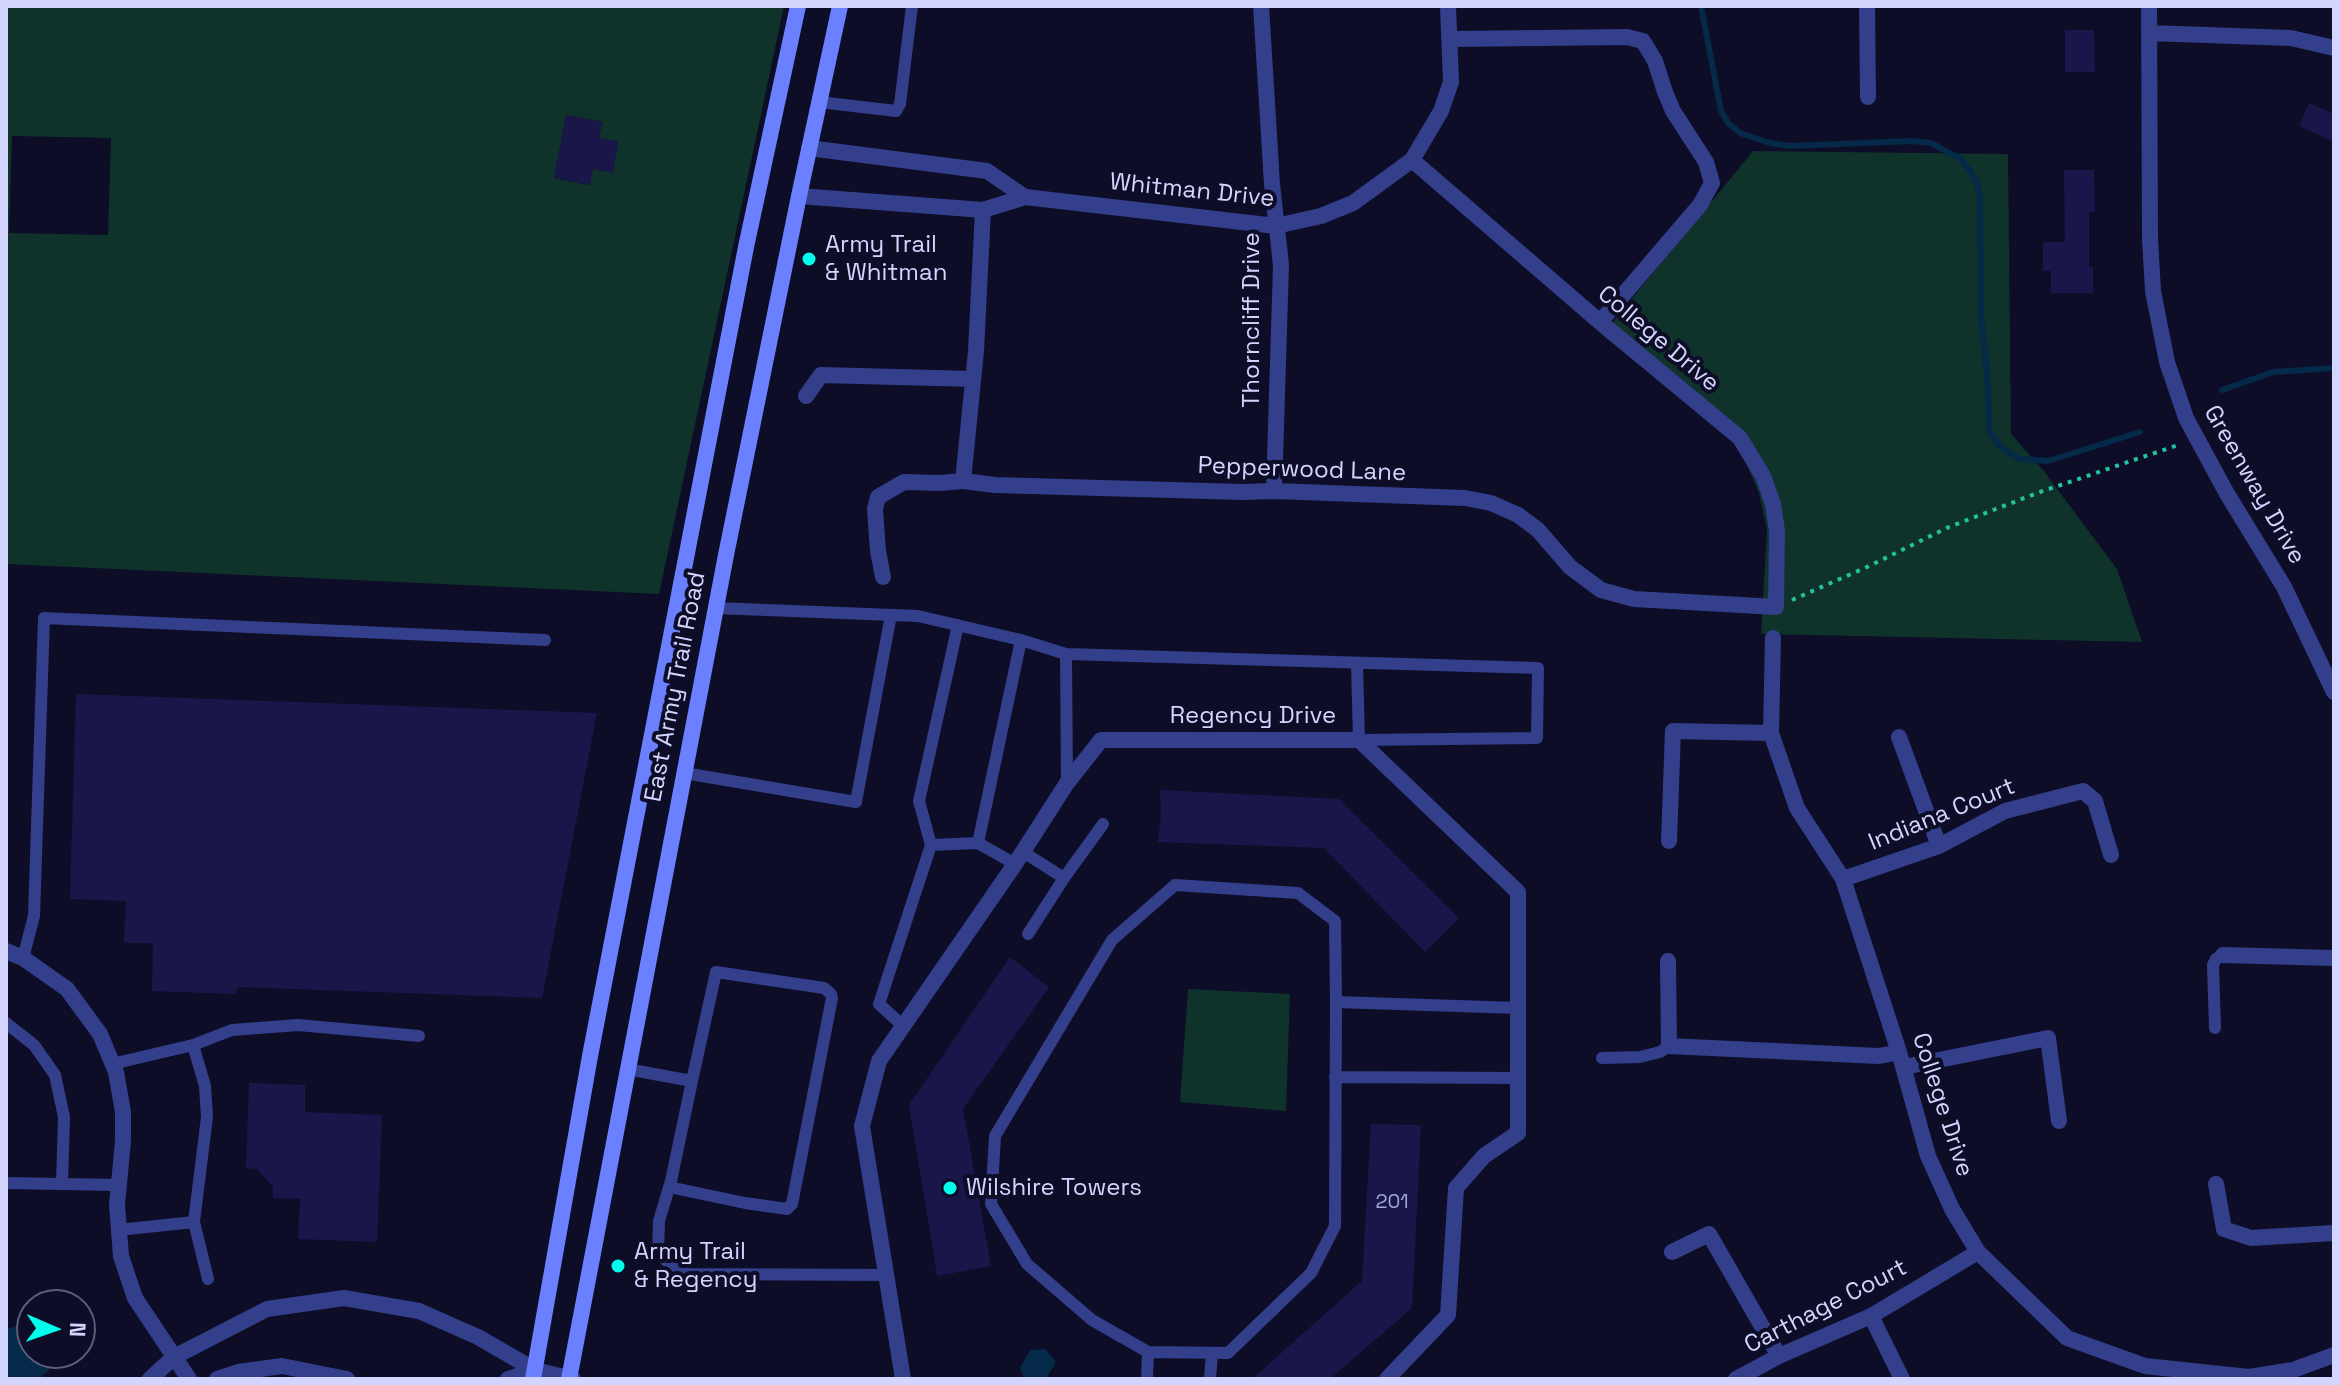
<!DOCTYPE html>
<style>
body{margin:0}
#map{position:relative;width:2340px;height:1385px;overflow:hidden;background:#0d0d27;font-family:"Space Grotesk",sans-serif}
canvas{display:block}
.frame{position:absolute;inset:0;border:8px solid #d3d5ff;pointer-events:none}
.north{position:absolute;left:16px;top:1289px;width:80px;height:80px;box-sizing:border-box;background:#0d0d27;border:2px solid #5c5d7d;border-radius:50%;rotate:92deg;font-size:22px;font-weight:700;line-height:32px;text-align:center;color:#d3d5ff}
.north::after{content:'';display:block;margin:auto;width:28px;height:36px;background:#00feec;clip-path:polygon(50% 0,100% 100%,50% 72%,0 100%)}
</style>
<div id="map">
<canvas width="2340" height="1385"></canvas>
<div class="frame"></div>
<div class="north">N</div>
</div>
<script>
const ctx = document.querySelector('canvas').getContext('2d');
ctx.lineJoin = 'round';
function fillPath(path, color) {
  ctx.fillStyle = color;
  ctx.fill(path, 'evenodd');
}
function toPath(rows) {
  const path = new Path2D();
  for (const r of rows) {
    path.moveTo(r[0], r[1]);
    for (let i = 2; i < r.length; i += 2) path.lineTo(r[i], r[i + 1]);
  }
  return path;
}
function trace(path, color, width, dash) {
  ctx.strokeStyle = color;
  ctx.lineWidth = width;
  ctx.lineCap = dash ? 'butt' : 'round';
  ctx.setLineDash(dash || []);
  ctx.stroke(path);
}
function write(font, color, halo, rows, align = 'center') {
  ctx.font = font + ' "Space Grotesk",sans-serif';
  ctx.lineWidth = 8;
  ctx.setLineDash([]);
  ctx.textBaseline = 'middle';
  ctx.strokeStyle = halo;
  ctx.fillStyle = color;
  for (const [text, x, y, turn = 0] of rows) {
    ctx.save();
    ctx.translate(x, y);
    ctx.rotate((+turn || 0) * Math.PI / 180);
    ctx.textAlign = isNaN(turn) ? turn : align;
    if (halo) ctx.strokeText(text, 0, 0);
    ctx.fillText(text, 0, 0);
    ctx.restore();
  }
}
const green = toPath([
 [6,6,784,6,659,594,6,564],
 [566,115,602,122,599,138,618,142,612,172,593,169,589,185,554,178],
 [12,136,111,138,108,235,9,233],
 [1753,151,2008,154,2011,434,2043,470,2117,569,2142,642,1761,634,1767,529,1759,493,1737,442,1602,335],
 [1188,989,1290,994,1286,1111,1180,1102]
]);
const water = toPath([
 [31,1322,32,1353,55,1353,49,1370,39,1379,6,1379,6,1329],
 [1045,1349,1056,1362,1046,1379,1025,1379,1020,1368,1030,1350]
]);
const stream = toPath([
 [1701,6,1721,111,1728,123,1740,133,1770,143,1790,146,1912,141,1931,143,1961,159,1971,172,1977,184,1980,197,1981,314,1988,386,1989,429,1999,446,2020,459,2048,461,2140,432],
 [2222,390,2273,372,2334,368]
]);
const building = toPath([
 [2065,30,2094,30,2095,72,2065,72],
 [2309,103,2334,114,2334,142,2299,126],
 [566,115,602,122,599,138,618,141,613,173,593,169,590,185,554,178],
 [2064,170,2094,170,2095,212,2089,212,2089,267,2093,267,2093,293,2051,293,2051,271,2043,271,2043,242,2065,242],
 [76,694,597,713,542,998,237,987,236,994,152,991,153,943,124,943,126,901,70,899],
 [1160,790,1339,799,1459,918,1425,952,1324,848,1158,842,1161,815],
 [1010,957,1049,987,963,1109,991,1266,937,1276,909,1105],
 [249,1083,305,1085,305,1112,382,1115,377,1242,298,1239,300,1199,273,1198,273,1187,257,1169,246,1168],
 [1371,1124,1421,1125,1412,1308,1330,1379,1252,1379,1362,1281]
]);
const path = toPath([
 [1792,600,1867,567,1949,527,2040,492,2181,444]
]);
const service = toPath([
 [819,102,896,111,900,104,912,6],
 [716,608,918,616,1021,640,978,843,1015,864],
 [958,625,919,801,931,845,978,843],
 [1021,640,1066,654,1538,668,1537,738,1359,740,1357,664],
 [1066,654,1067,783],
 [684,773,856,802,891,615],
 [1023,852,1064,878,1103,824],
 [1028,934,1064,878],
 [23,958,34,916,44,618,545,640],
 [6,1023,34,1045,55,1075,64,1117,62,1184],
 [903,1026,879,1004,931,845],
 [2215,1028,2213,965,2216,959,2223,955],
 [193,1045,232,1030,298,1025,419,1036],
 [1602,1058,1640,1057,1660,1052,1669,1046],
 [112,1064,193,1045,205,1086,207,1117,194,1222,208,1279],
 [627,1069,692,1081,671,1181,659,1221,658,1251,670,1265,689,1274,887,1275],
 [1335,1077,1518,1078],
 [6,1183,119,1185],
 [669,1187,745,1203,787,1209,792,1204,832,998,831,994,824,988,716,972,692,1081],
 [118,1230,194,1222],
 [1148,1352,1228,1353,1311,1273,1335,1226,1336,1002],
 [1147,1379,1148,1352,1092,1320,1027,1264,991,1204,995,1136,1112,940,1175,885,1298,893,1335,921,1336,1002,1518,1008],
 [1210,1379,1212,1353]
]);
const minor = toPath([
 [1261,6,1272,184,1281,265,1274,491],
 [1867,6,1868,97],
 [2149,6,2150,239,2153,291,2167,362,2186,418,2226,492,2284,587,2334,692],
 [2149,33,2291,38,2334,48],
 [1450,39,1627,37,1643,41,1655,61,1665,92,1673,111,1706,162,1712,183,1700,205,1600,322],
 [809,148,987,171,1025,197],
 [799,196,983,210,1025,197,1276,226,1321,216,1353,203,1412,160,1441,111,1451,82,1448,6],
 [806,396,821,375,973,379],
 [963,481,976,351,983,210],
 [883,577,878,551,875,509,878,497,904,482,940,483,963,481,995,485,1242,492,1274,491,1465,498,1491,503,1518,515,1538,530,1570,567,1601,590,1634,599,1776,607,1777,531,1773,504,1763,476,1740,438,1600,322,1412,160],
 [1773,638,1771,733,1797,808,1843,879,1899,1052,1928,1156,1952,1209,1978,1252,2067,1338,2145,1366,2249,1377,2293,1370,2334,1355],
 [1899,737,1939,846],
 [1669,841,1673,731,1771,733],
 [1843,879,1939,846,2005,811,2083,791,2095,801,2111,855],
 [6,951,23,958,67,989,100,1034,116,1072,123,1112,123,1141,117,1205,121,1256,135,1298,189,1379],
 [2223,955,2334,958],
 [1668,961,1669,1046,1879,1056,1899,1052],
 [1904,1067,2048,1038,2059,1121],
 [2216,1184,2224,1229,2251,1238,2334,1233],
 [1672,1252,1709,1234,1779,1356],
 [1871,1316,1902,1379],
 [150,1379,174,1357,267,1309,344,1298,419,1311,478,1337,535,1370,573,1379],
 [217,1379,238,1372,282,1366,347,1379],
 [508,1379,535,1370],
 [903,1379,862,1126,879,1061,1015,864,1067,783,1101,740,1359,740,1518,892,1518,1133,1484,1156,1456,1188,1448,1315,1387,1379],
 [1736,1379,1779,1356,1871,1316,1978,1252]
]);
const secondary = toPath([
 [533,1379,590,1056,746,247,798,6],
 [569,1379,726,555,799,196,840,6]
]);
const markers = [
 [809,259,8,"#00feec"],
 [950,1188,8,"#00feec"],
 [618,1266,8,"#00feec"]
];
const numberNames = [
 ["201",1392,1203]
];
const streetNames = [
 ["Whitman Drive",1192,191,6],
 ["Thorncliff Drive",1252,320,-90],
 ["College Drive",1658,339,40],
 ["Pepperwood Lane",1302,470,2],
 ["Greenway Drive",2254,485,60],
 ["East Army Trail Road",676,687,-79],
 ["Regency Drive",1253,716],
 ["Indiana Court",1942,815,-22],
 ["College Drive",1942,1105,72],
 ["Carthage Court",1826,1307,-27]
];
const poiNames = [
 ["Army Trail",825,245],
 ["& Whitman",825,273],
 ["Wilshire Towers",966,1188],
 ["Army Trail",634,1252],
 ["& Regency",634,1280]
];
fillPath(green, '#0f322b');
fillPath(water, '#052948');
trace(stream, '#052948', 6);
fillPath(building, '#19174a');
trace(path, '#23c39e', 4, [4, 6]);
trace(service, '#333f8b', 12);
trace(minor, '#333f8b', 16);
trace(secondary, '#6a80ff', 16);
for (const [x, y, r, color] of markers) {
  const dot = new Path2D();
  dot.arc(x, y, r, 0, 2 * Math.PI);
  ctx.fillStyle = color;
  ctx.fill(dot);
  trace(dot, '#0d0d27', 3);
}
write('20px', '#a4a6d2', null, numberNames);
write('24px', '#d3d5ff', '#0d0d27', streetNames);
write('24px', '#d3d5ff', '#0d0d27', poiNames, 'left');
</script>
